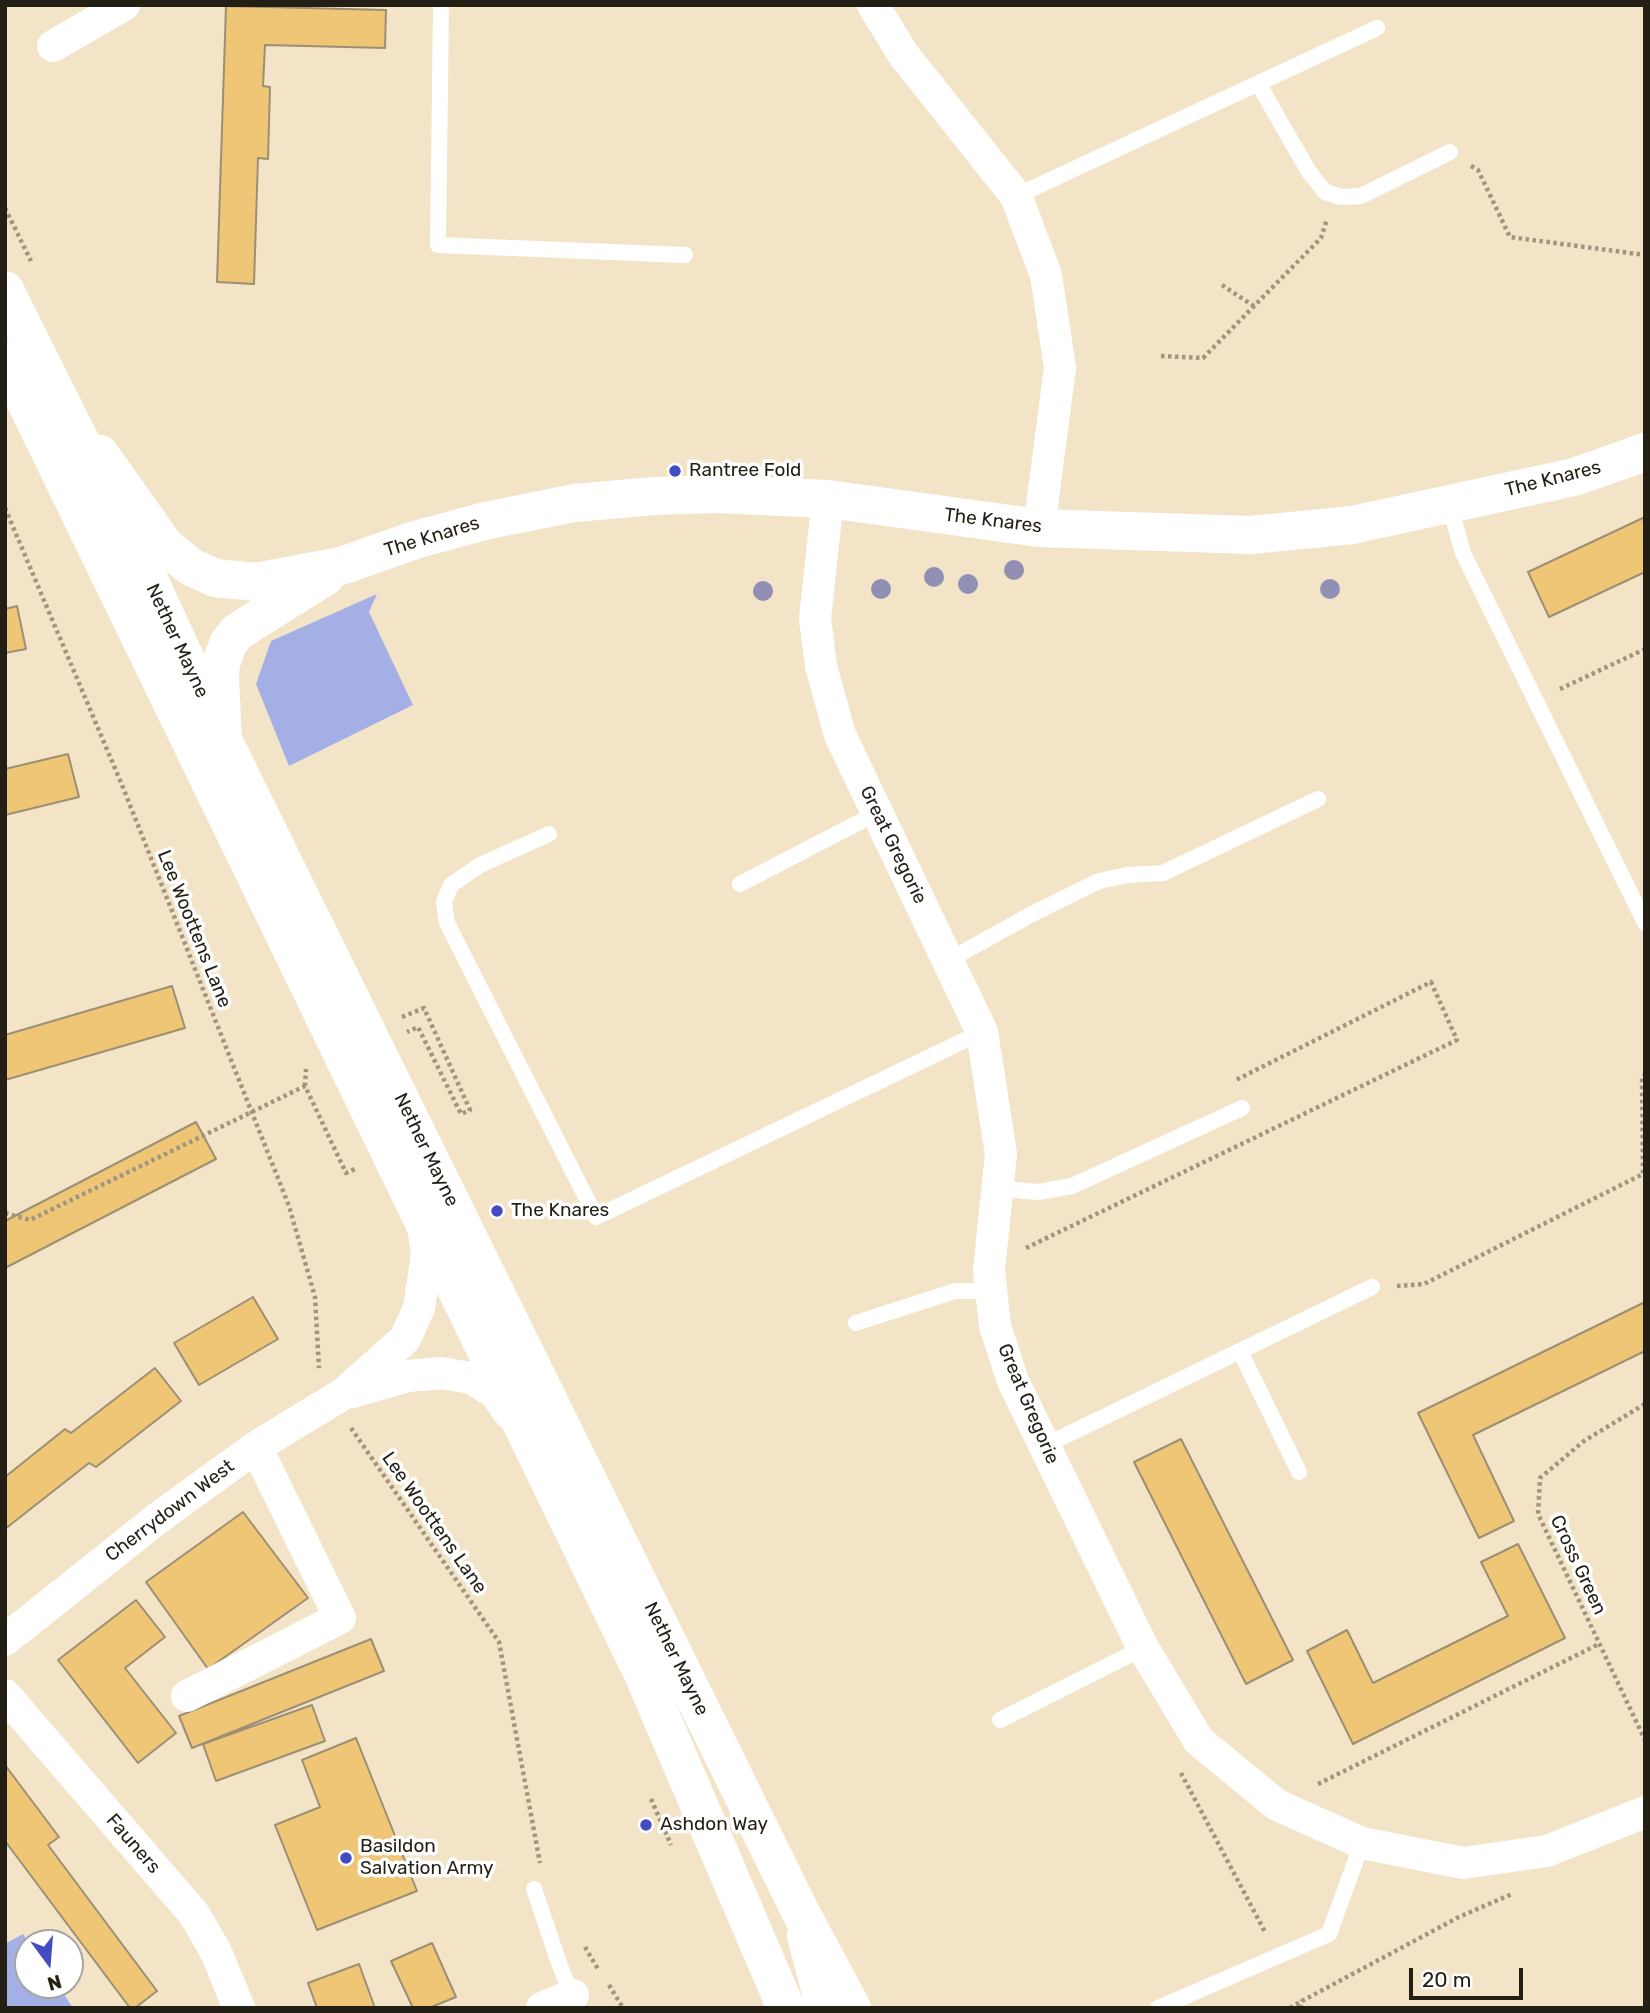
<!DOCTYPE html>
<style>
body{margin:0}
#map{position:relative;width:1650px;height:2013px;overflow:hidden;background:#f3e4c8;font-family:Rubik,sans-serif}
canvas{display:block}
.frame{position:absolute;inset:0;border:7px solid #241f14;pointer-events:none}
.north{position:absolute;left:14px;top:1929px;width:70px;height:70px;box-sizing:border-box;background:#fff;border:2px solid #a7a5a1;border-radius:50%;rotate:164deg;font-size:19px;font-weight:700;line-height:28px;text-align:center;color:#241f14}
.north::after{content:'';display:block;margin:auto;width:24px;height:32px;background:#444cc1;clip-path:polygon(50% 0,100% 100%,50% 72%,0 100%)}
.scale{position:absolute;left:1409px;top:1968px;width:114px;height:32px;box-sizing:border-box;border:4px solid #241f14;border-top:0;padding-left:9px;font-size:21px;line-height:24px;white-space:nowrap;color:#241f14;-webkit-text-stroke:5px #fff;paint-order:stroke}
</style>
<div id="map">
<canvas width="1650" height="2013"></canvas>
<div class="frame"></div>
<div class="north">N</div>
<div class="scale">20 m</div>
</div>
<script>
const ctx = document.querySelector('canvas').getContext('2d');
ctx.lineJoin = 'round';
function fillPath(path, color) {
  ctx.fillStyle = color;
  ctx.fill(path, 'evenodd');
}
function toPath(rows) {
  const path = new Path2D();
  for (const r of rows) {
    path.moveTo(r[0], r[1]);
    for (let i = 2; i < r.length; i += 2) path.lineTo(r[i], r[i + 1]);
  }
  return path;
}
function trace(path, color, width, dash) {
  ctx.strokeStyle = color;
  ctx.lineWidth = width;
  ctx.lineCap = dash ? 'butt' : 'round';
  ctx.setLineDash(dash || []);
  ctx.stroke(path);
}
function write(font, color, halo, rows, align = 'center') {
  ctx.font = font + ' Rubik,sans-serif';
  ctx.lineWidth = 7;
  ctx.setLineDash([]);
  ctx.textBaseline = 'middle';
  ctx.strokeStyle = halo;
  ctx.fillStyle = color;
  for (const [text, x, y, turn = 0] of rows) {
    ctx.save();
    ctx.translate(x, y);
    ctx.rotate((+turn || 0) * Math.PI / 180);
    ctx.textAlign = isNaN(turn) ? turn : align;
    if (halo) ctx.strokeText(text, 0, 0);
    ctx.fillText(text, 0, 0);
    ctx.restore();
  }
}
const green = toPath([
 [377,594,369,612,413,705,289,766,256,684,271,641],
 [23,1934,29,1943,28,1985,58,1985,73,2008,5,2008,5,1944]
]);
const building = toPath([
 [226,6,386,10,385,48,265,45,263,86,270,87,268,159,258,158,254,284,217,282,226,6],
 [1645,517,1645,572,1549,617,1528,572,1645,517],
 [17,606,26,649,5,653,5,609,17,606],
 [68,754,79,797,5,815,5,769,68,754],
 [172,986,185,1028,5,1080,5,1035,172,986],
 [196,1122,216,1159,5,1268,5,1221,196,1122],
 [253,1297,278,1339,199,1385,174,1343,253,1297],
 [1645,1302,1645,1351,1473,1435,1514,1521,1479,1538,1418,1413,1645,1302],
 [155,1368,181,1401,96,1467,89,1463,5,1529,5,1477,65,1429,71,1433,155,1368],
 [1181,1439,1293,1660,1246,1684,1134,1462,1181,1439],
 [243,1512,308,1598,208,1669,146,1582,243,1512],
 [1518,1544,1565,1638,1353,1744,1307,1651,1347,1630,1373,1683,1508,1616,1481,1562,1518,1544],
 [136,1600,165,1637,125,1668,176,1733,138,1763,58,1660,136,1600],
 [371,1639,384,1671,192,1748,179,1716,371,1639],
 [312,1705,325,1741,216,1781,203,1744,312,1705],
 [356,1738,417,1891,317,1930,275,1825,320,1807,302,1760,356,1738],
 [5,1765,59,1837,48,1845,157,1991,135,2008,130,2008,5,1841,5,1765],
 [432,1943,456,1997,429,2008,413,2008,391,1961,432,1943],
 [359,1964,375,2008,317,2008,308,1983,359,1964]
]);
const path = toPath([
 [1471,166,1478,170,1510,237,1645,255],
 [5,208,31,261],
 [1222,285,1255,307],
 [1161,356,1203,358,1321,238,1327,219],
 [5,508,122,785,289,1206,315,1297,319,1368],
 [1560,689,1645,649],
 [402,1017,424,1008,470,1110,461,1114,418,1027,407,1032],
 [305,1086,306,1069],
 [5,1213,30,1220,305,1086,346,1173,355,1169],
 [1026,1248,1457,1040,1431,982,1236,1080],
 [1397,1286,1424,1284,1643,1174,1642,1076,1645,1075],
 [1645,1404,1584,1441,1540,1478,1538,1514,1645,1740],
 [351,1428,499,1642,540,1863],
 [1181,1773,1265,1932],
 [1318,1784,1599,1644],
 [651,1799,671,1845],
 [585,1947,598,1969],
 [609,1985,623,2008],
 [1290,2008,1302,2001],
 [1300,2008,1302,2001,1459,1917,1512,1894]
]);
const lane = toPath([
 [441,5,438,245,685,255],
 [1259,85,1309,172,1325,192,1341,197,1361,196,1450,152],
 [1016,196,1377,28],
 [1449,503,1463,553,1645,923],
 [549,834,480,865,451,885,444,902,447,923,596,1217,982,1032],
 [740,884,877,813],
 [949,960,1032,914,1099,881,1128,875,1163,873,1318,799],
 [997,1188,1038,1192,1072,1186,1242,1108],
 [856,1323,955,1291,992,1291],
 [1240,1351,1299,1472],
 [1044,1446,1372,1287],
 [1000,1720,1143,1648],
 [534,1889,560,1966,574,1999],
 [1158,2008,1329,1934,1362,1843]
]);
const street = toPath([
 [873,5,903,54,1016,196,1046,275,1060,368,1039,528],
 [53,46,124,5],
 [828,499,815,618,821,666,840,735,982,1032,1001,1154,989,1270,995,1326,1013,1381,1143,1648,1199,1741,1277,1805,1362,1843,1463,1863,1547,1851,1645,1812],
 [352,1392,408,1376,441,1373,471,1378,495,1393,510,1414],
 [5,1640,158,1518,256,1447,343,1394,405,1339,419,1308,427,1254,423,1226],
 [5,1695,194,1914,216,1952,239,2008],
 [187,1696,340,1618,256,1447],
 [542,2008,573,1995]
]);
const secondary = toPath([
 [100,454,165,546,191,567,215,578,256,582,341,566,415,540,485,521,574,503,655,496,715,494,828,499,1039,528,1251,535,1352,525,1574,477,1645,452],
 [223,740,220,678,221,663,228,644,237,632,325,577],
 [806,1936,825,2008]
]);
const primary = toPath([
 [5,290,143,567,224,742,801,1913,852,2008],
 [5,359,642,1672,786,2008]
]);
const trees = [
 [1014,570],
 [934,577],
 [968,584],
 [881,589],
 [1330,589],
 [763,591]
];
const markers = [
 [675,471,7,"#444cc1"],
 [497,1211,7,"#444cc1"],
 [646,1825,7,"#444cc1"],
 [346,1858,7,"#444cc1"]
];
const poiNames = [
 ["Rantree Fold",689,471],
 ["The Knares",511,1211],
 ["Ashdon Way",660,1825],
 ["Basildon",360,1847],
 ["Salvation Army",360,1869]
];
const streetNames = [
 ["The Knares",1553,479,-14],
 ["The Knares",993,521,7],
 ["The Knares",432,537,-17],
 ["Nether Mayne",177,641,65],
 ["Great Gregorie",893,845,64],
 ["Lee Woottens Lane",194,929,68],
 ["Nether Mayne",426,1150,64],
 ["Great Gregorie",1028,1404,67],
 ["Cherrydown West",170,1511,-37],
 ["Lee Woottens Lane",434,1523,55],
 ["Cross Green",1578,1565,65],
 ["Nether Mayne",676,1659,64],
 ["Fauners",133,1844,49]
];
fillPath(green, '#a4b0e5');
fillPath(building, '#eec675');
trace(building, '#9c8f74', 2);
trace(path, '#a09580', 4.5, [3.5, 3.5]);
trace(lane, '#fff', 16);
trace(street, '#fff', 32);
trace(secondary, '#fff', 38);
trace(primary, '#fff', 38);
ctx.fillStyle = '#918fb3';
for (const [x, y] of trees) {
  ctx.beginPath();
  ctx.arc(x, y, 10, 0, 2 * Math.PI);
  ctx.fill();
}
for (const [x, y, r, color] of markers) {
  const dot = new Path2D();
  dot.arc(x, y, r, 0, 2 * Math.PI);
  ctx.fillStyle = color;
  ctx.fill(dot);
  trace(dot, '#fff', 2.5);
}
write('19px', '#241f14', '#fff', poiNames, 'left');
write('19px', '#241f14', '#fff', streetNames);
</script>
